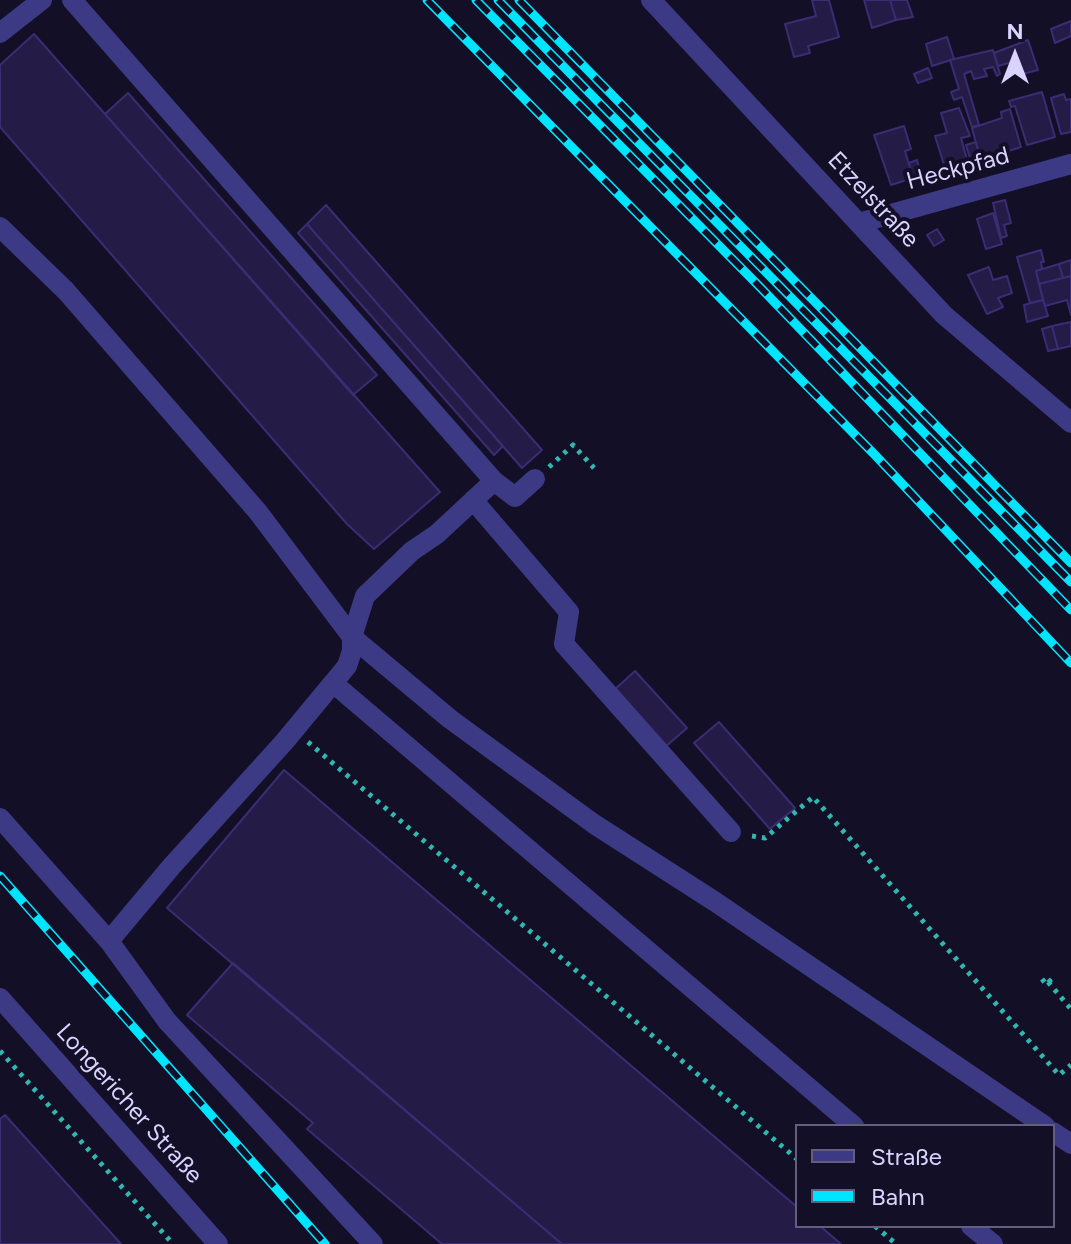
<!DOCTYPE html>
<meta charset="utf-8">
<style>
body{margin:0}
#map{position:relative;width:1071px;height:1244px;overflow:hidden;background:#130f26;font-family:Figtree,sans-serif}
canvas{display:block}
.legend{position:absolute;left:795px;top:1124px;width:260px;height:104px;box-sizing:border-box;background:#130f26;border:2px solid #625e7d;margin:0;padding:10px 14px;list-style:none;font-size:24px;color:#d9d4ff}
.legend li{display:flex;align-items:center;gap:16px;height:40px}
.legend b{width:40px;border:2px solid #625e7d}
.north{position:absolute;left:975px;top:16px;width:80px;height:80px;-webkit-text-stroke:6px #130f26;paint-order:stroke;rotate:0deg;font-size:22px;font-weight:700;line-height:32px;text-align:center;color:#d9d4ff}
.north::after{content:'';display:block;margin:auto;width:28px;height:36px;background:#d9d4ff;clip-path:polygon(50% 0,100% 100%,50% 72%,0 100%)}
</style>
<div id="map">
<canvas width="1071" height="1244"></canvas>
<ul class="legend">
<li><b style="height:10px;background:#3d3a85"></b>Straße</li>
<li><b style="height:10px;background:#00e5ff"></b>Bahn</li>
</ul>
<div class="north">N</div>
</div>
<script>
const ctx = document.querySelector('canvas').getContext('2d');
ctx.lineJoin = 'round';
function fillPath(path, color) {
  ctx.fillStyle = color;
  ctx.fill(path, 'evenodd');
}
function toPath(rows) {
  const path = new Path2D();
  for (const r of rows) {
    path.moveTo(r[0], r[1]);
    for (let i = 2; i < r.length; i += 2) path.lineTo(r[i], r[i + 1]);
  }
  return path;
}
function trace(path, color, width, dash) {
  ctx.strokeStyle = color;
  ctx.lineWidth = width;
  ctx.lineCap = dash ? 'butt' : 'round';
  ctx.setLineDash(dash || []);
  ctx.stroke(path);
}
function write(font, color, halo, rows, align = 'center') {
  ctx.font = font + ' Figtree,sans-serif';
  ctx.lineWidth = 8;
  ctx.setLineDash([]);
  ctx.textBaseline = 'middle';
  ctx.strokeStyle = halo;
  ctx.fillStyle = color;
  for (const [text, x, y, turn = 0] of rows) {
    ctx.save();
    ctx.translate(x, y);
    ctx.rotate((+turn || 0) * Math.PI / 180);
    ctx.textAlign = isNaN(turn) ? turn : align;
    if (halo) ctx.strokeText(text, 0, 0);
    ctx.fillText(text, 0, 0);
    ctx.restore();
  }
}
const building = toPath([
 [812,0,829,0,839,37,808,46,810,53,794,57,785,24,816,16,812,0],
 [864,0,890,0,896,20,872,28,864,0],
 [890,0,907,0,913,17,896,20,890,0],
 [1071,21,1071,36,1055,43,1051,29,1071,21],
 [34,34,440,492,374,549,347,524,0,127,0,65,34,34],
 [947,37,954,59,932,66,926,44,947,37],
 [1028,40,1038,70,1019,75,1016,66,1020,65,1019,60,998,66,994,53,1028,40],
 [993,50,1000,74,997,76,993,67,984,69,987,76,974,79,971,71,964,74,979,125,972,127,962,97,954,100,951,92,959,89,950,60,993,50],
 [928,68,932,78,918,83,914,74,928,68],
 [1042,92,1055,137,1027,145,1015,106,1011,107,1009,101,1042,92],
 [128,93,377,375,353,395,105,114,128,93],
 [1064,94,1066,100,1071,99,1071,132,1061,134,1051,98,1064,94],
 [959,108,970,136,961,138,968,163,945,168,935,136,947,133,941,113,959,108],
 [1010,109,1021,147,990,157,994,166,983,169,972,128,1002,118,1001,112,1010,109],
 [904,126,911,149,905,151,913,178,891,185,874,135,904,126],
 [976,142,982,165,973,168,966,145,976,142],
 [917,160,921,175,913,178,909,163,917,160],
 [1005,200,1011,223,1004,225,1007,236,1001,238,993,203,1005,200],
 [326,205,542,450,522,468,307,224,326,205],
 [993,213,1002,244,986,249,977,219,993,213],
 [307,224,503,446,494,455,298,233,307,224],
 [937,229,944,240,934,246,927,235,937,229],
 [1041,250,1044,262,1041,262,1042,269,1036,271,1043,300,1030,303,1017,257,1041,250],
 [1071,260,1071,276,1063,278,1059,264,1071,260],
 [1059,264,1063,278,1039,284,1036,271,1059,264],
 [989,267,993,280,1007,276,1012,293,998,298,1003,307,987,314,968,275,989,267],
 [1071,276,1071,315,1067,300,1045,306,1039,284,1071,276],
 [1043,300,1048,316,1027,322,1024,305,1043,300],
 [1071,322,1071,346,1058,349,1052,326,1071,322],
 [1052,326,1058,349,1048,351,1042,329,1052,326],
 [635,671,687,728,664,748,613,691,635,671],
 [719,722,795,808,770,829,694,743,719,722],
 [284,770,797,1207,797,1226,820,1226,841,1244,562,1244,167,908,284,770],
 [233,963,562,1244,442,1244,307,1129,313,1123,187,1015,233,963],
 [5,1115,121,1244,0,1244,0,1119,5,1115]
]);
const path = toPath([
 [549,467,573,445,594,468],
 [308,742,797,1159],
 [752,836,765,838,813,797,1059,1075,1071,1065],
 [1042,979,1046,984,1050,981,1045,976],
 [1048,982,1071,1009],
 [0,1051,173,1244],
 [875,1226,896,1244]
]);
const minor = toPath([
 [651,0,944,315,1071,423],
 [0,33,42,0],
 [859,223,1071,164],
 [0,227,66,291,258,512,352,637,365,596,412,551,437,534,494,481,72,0],
 [494,481,515,497,535,479],
 [473,500,569,612,564,644,731,832],
 [352,637,450,719,594,824,714,901,1045,1126],
 [352,637,352,651,347,666,333,683,854,1126],
 [0,818,109,941,167,1021,373,1244],
 [109,941,171,867,285,741,333,683],
 [0,998,218,1244],
 [1053,1132,1071,1144],
 [971,1226,993,1244]
]);
const rail = toPath([
 [427,0,875,455,1071,663],
 [476,0,756,283,1071,610],
 [498,0,1071,582],
 [519,0,1071,563],
 [0,876,325,1244]
]);
const streetNames = [
 ["Heckpfad",958,169,-15],
 ["Etzelstraße",873,200,47],
 ["Longericher Straße",129,1104,48]
];
fillPath(building, '#241b47');
trace(building, '#3b2d73', 2);
trace(path, '#2fb8b0', 5, [4, 6]);
trace(minor, '#3d3a85', 20);
trace(rail, '#00e5ff', 9);
trace(rail, '#130f26', 6, [18]);
write('24px', '#d9d4ff', '#130f26', streetNames);
</script>
